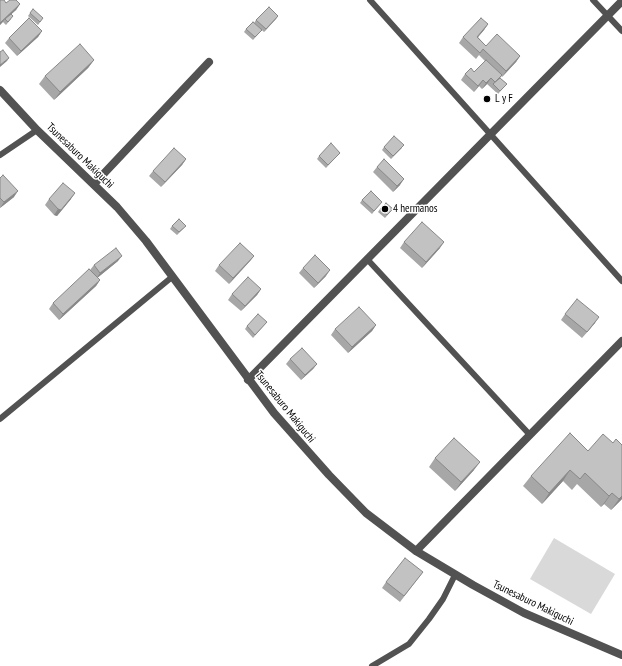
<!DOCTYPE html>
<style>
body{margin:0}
canvas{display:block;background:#fff}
</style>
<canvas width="622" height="666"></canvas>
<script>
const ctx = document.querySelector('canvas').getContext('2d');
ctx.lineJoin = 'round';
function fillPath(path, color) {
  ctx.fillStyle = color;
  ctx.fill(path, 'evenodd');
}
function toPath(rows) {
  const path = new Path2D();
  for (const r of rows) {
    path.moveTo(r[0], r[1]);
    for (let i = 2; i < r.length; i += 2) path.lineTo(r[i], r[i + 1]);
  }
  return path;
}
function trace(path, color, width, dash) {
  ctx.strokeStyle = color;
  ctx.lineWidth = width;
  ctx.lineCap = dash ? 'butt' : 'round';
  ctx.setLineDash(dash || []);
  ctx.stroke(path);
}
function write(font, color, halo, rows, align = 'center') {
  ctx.font = font + ' "PT Sans Narrow",sans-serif';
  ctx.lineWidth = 3;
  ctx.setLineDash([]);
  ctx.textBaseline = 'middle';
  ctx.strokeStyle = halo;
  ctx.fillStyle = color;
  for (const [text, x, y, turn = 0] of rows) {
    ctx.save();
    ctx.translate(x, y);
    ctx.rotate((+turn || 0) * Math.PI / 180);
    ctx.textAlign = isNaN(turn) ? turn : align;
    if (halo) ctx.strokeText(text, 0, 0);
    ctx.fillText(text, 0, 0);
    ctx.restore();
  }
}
const green = toPath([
 [554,538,615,574,591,614,530,579]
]);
const service = toPath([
 [370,0,622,281],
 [593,0,622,31],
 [0,155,37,130],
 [367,259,530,435],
 [0,419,172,277],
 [372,666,409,644,429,619,443,599,455,575]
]);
const minor = toPath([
 [94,184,209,62],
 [248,380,622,1],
 [416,551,622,341]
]);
const tertiary = toPath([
 [0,90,37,130,117,207,146,241,274,413,329,475,366,513,416,551,473,585,524,613,622,655]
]);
const wall = toPath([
 [0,0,6,3,20,4,16,10,11,14,11,19,6,25,3,22,0,25],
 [30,13,41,21,38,25,28,16],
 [278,16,264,32,254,23,256,20],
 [488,24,484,30,478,37,486,46,520,56,516,62,502,77,501,76,500,78,507,84,498,94,487,84,482,89,479,86,474,92,461,80,465,74,474,72,485,61,479,55,476,59,459,43,463,37],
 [246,29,262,30,253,40,244,32],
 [42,31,38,37,17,56,5,43,9,38],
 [94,60,88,68,54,100,39,84,45,76],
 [384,147,402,148,391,159,382,150],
 [340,153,338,155,326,168,317,159,319,156],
 [186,159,182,165,161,187,149,176,153,171],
 [377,167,400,185,393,192,373,172],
 [0,178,14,197,0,208],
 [49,199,71,199,57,216,54,215,45,205],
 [362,200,380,204,372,214,360,203],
 [380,209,393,209,385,218,378,212],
 [172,226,184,228,177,235,170,229],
 [404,242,440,248,422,268,400,248],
 [254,256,250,261,229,284,215,271,219,265],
 [118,261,97,278,100,280,96,286,59,320,49,309,53,303,90,270,94,265],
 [303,268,326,276,314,288,299,273],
 [261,289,257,295,241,311,228,300,232,294],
 [565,314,595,323,582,338,561,320],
 [267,322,253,338,245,329,247,326],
 [376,325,372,331,348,353,331,335,335,329],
 [290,359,317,364,313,369,301,380,286,364],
 [588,451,622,499,611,510,604,504,601,507,577,484,572,490,563,481,542,504,523,486,531,476],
 [435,458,474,470,455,491,429,467],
 [423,572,400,602,382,588,386,582]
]);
const shadedWall = toPath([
 [20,4,16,10,5,20,5,19,0,25,0,23],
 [278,16,276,19,264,32,266,29],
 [488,24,484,30,473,43,477,37],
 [42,31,38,37,17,56,21,51],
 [520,56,516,62,502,77,506,71],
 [9,58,7,61,0,67,0,65],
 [94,60,88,68,54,100,60,92],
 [491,78,487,84,482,89,486,83],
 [483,80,479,86,474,92,478,86],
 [186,159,182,165,161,187,165,182],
 [404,179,400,185,393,192,397,186],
 [18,191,14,197,0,208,4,202],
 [75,193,71,199,57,216,54,215,58,209],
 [444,242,440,248,422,268,426,262],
 [122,256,118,261,96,279,100,273],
 [254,256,250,261,229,284,233,278],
 [330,270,326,276,314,288,318,283],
 [100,280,96,286,59,320,63,314],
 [261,289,257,295,241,311,245,306],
 [599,317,595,323,582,338,587,332],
 [376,325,372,331,348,353,352,347],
 [317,364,313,369,301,380,305,375],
 [480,462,474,470,455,491,461,482],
 [570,470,563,481,542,504,549,493],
 [612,493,604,504,601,507,609,496],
 [622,496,622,499,611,510,619,499]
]);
const building = toPath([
 [0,0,4,0,6,3,10,0,16,0,20,4,0,23,0,0],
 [269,7,278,16,266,29,256,20,269,7],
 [33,9,43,18,40,22,30,13,33,9],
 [11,14,13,16,8,22,5,19,11,14],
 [29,18,42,31,21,51,9,38,29,18],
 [481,18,488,24,477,37,486,46,497,34,520,56,506,71,483,49,480,53,463,37,481,18],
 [253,22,262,30,255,37,246,29,253,22],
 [80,44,94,60,60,92,45,76,80,44],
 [3,50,9,58,0,65,0,52,3,50],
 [486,60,502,75,495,82,491,78,486,83,483,80,478,86,465,74,471,68,474,72,486,60],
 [500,78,507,84,500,91,493,84,500,78],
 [394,136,404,145,393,156,384,147,394,136],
 [331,143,340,153,328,165,319,156,331,143],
 [174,148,186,159,165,182,153,171,174,148],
 [384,159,404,179,397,186,377,167,384,159],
 [3,175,18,191,4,202,0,198,0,178,3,175],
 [63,183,75,193,61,210,58,209,49,199,63,183],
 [371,191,382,202,374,211,362,200,371,191],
 [386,203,393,209,387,215,380,209,386,203],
 [179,219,186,226,179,232,172,226,179,219],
 [422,222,444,242,426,262,404,242,422,222],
 [240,243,254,256,233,278,219,265,240,243],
 [116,248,122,256,100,273,94,265,116,248],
 [315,255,330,270,318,283,303,268,315,255],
 [89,269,100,280,63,314,53,303,89,269],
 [248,277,261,289,245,306,232,294,248,277],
 [577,299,599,317,587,332,565,314,577,299],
 [359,307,376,325,352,347,335,329,359,307],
 [258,314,267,322,255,335,247,326,258,314],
 [302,348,317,364,305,375,290,359,302,348],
 [570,433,588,451,603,434,613,443,616,439,622,445,622,496,619,499,612,493,609,496,585,473,580,479,570,470,549,493,531,476,570,433],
 [454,438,480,462,461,482,435,458,454,438],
 [405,558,423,572,404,596,386,582,405,558]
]);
const markers = [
 [487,99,4,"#000"],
 [385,209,4,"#000"]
];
const poiNames = [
 ["L y F",495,99],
 ["4 hermanos",393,209]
];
const streetNames = [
 ["Tsunesaburo Makiguchi",80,156,44],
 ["Tsunesaburo Makiguchi",285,407,51],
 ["Tsunesaburo Makiguchi",533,603,26]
];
fillPath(green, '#d9d9d9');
trace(service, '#525252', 6);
trace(minor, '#525252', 8);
trace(tertiary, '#525252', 8);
fillPath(wall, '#a7a7a7');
fillPath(shadedWall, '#888');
fillPath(building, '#c2c2c2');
trace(building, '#888', 1);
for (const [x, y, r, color] of markers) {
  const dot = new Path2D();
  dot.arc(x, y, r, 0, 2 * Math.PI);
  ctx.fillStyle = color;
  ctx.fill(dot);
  trace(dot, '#fff', 1.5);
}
write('11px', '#000', '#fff', poiNames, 'left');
write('11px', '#000', '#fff', streetNames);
</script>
